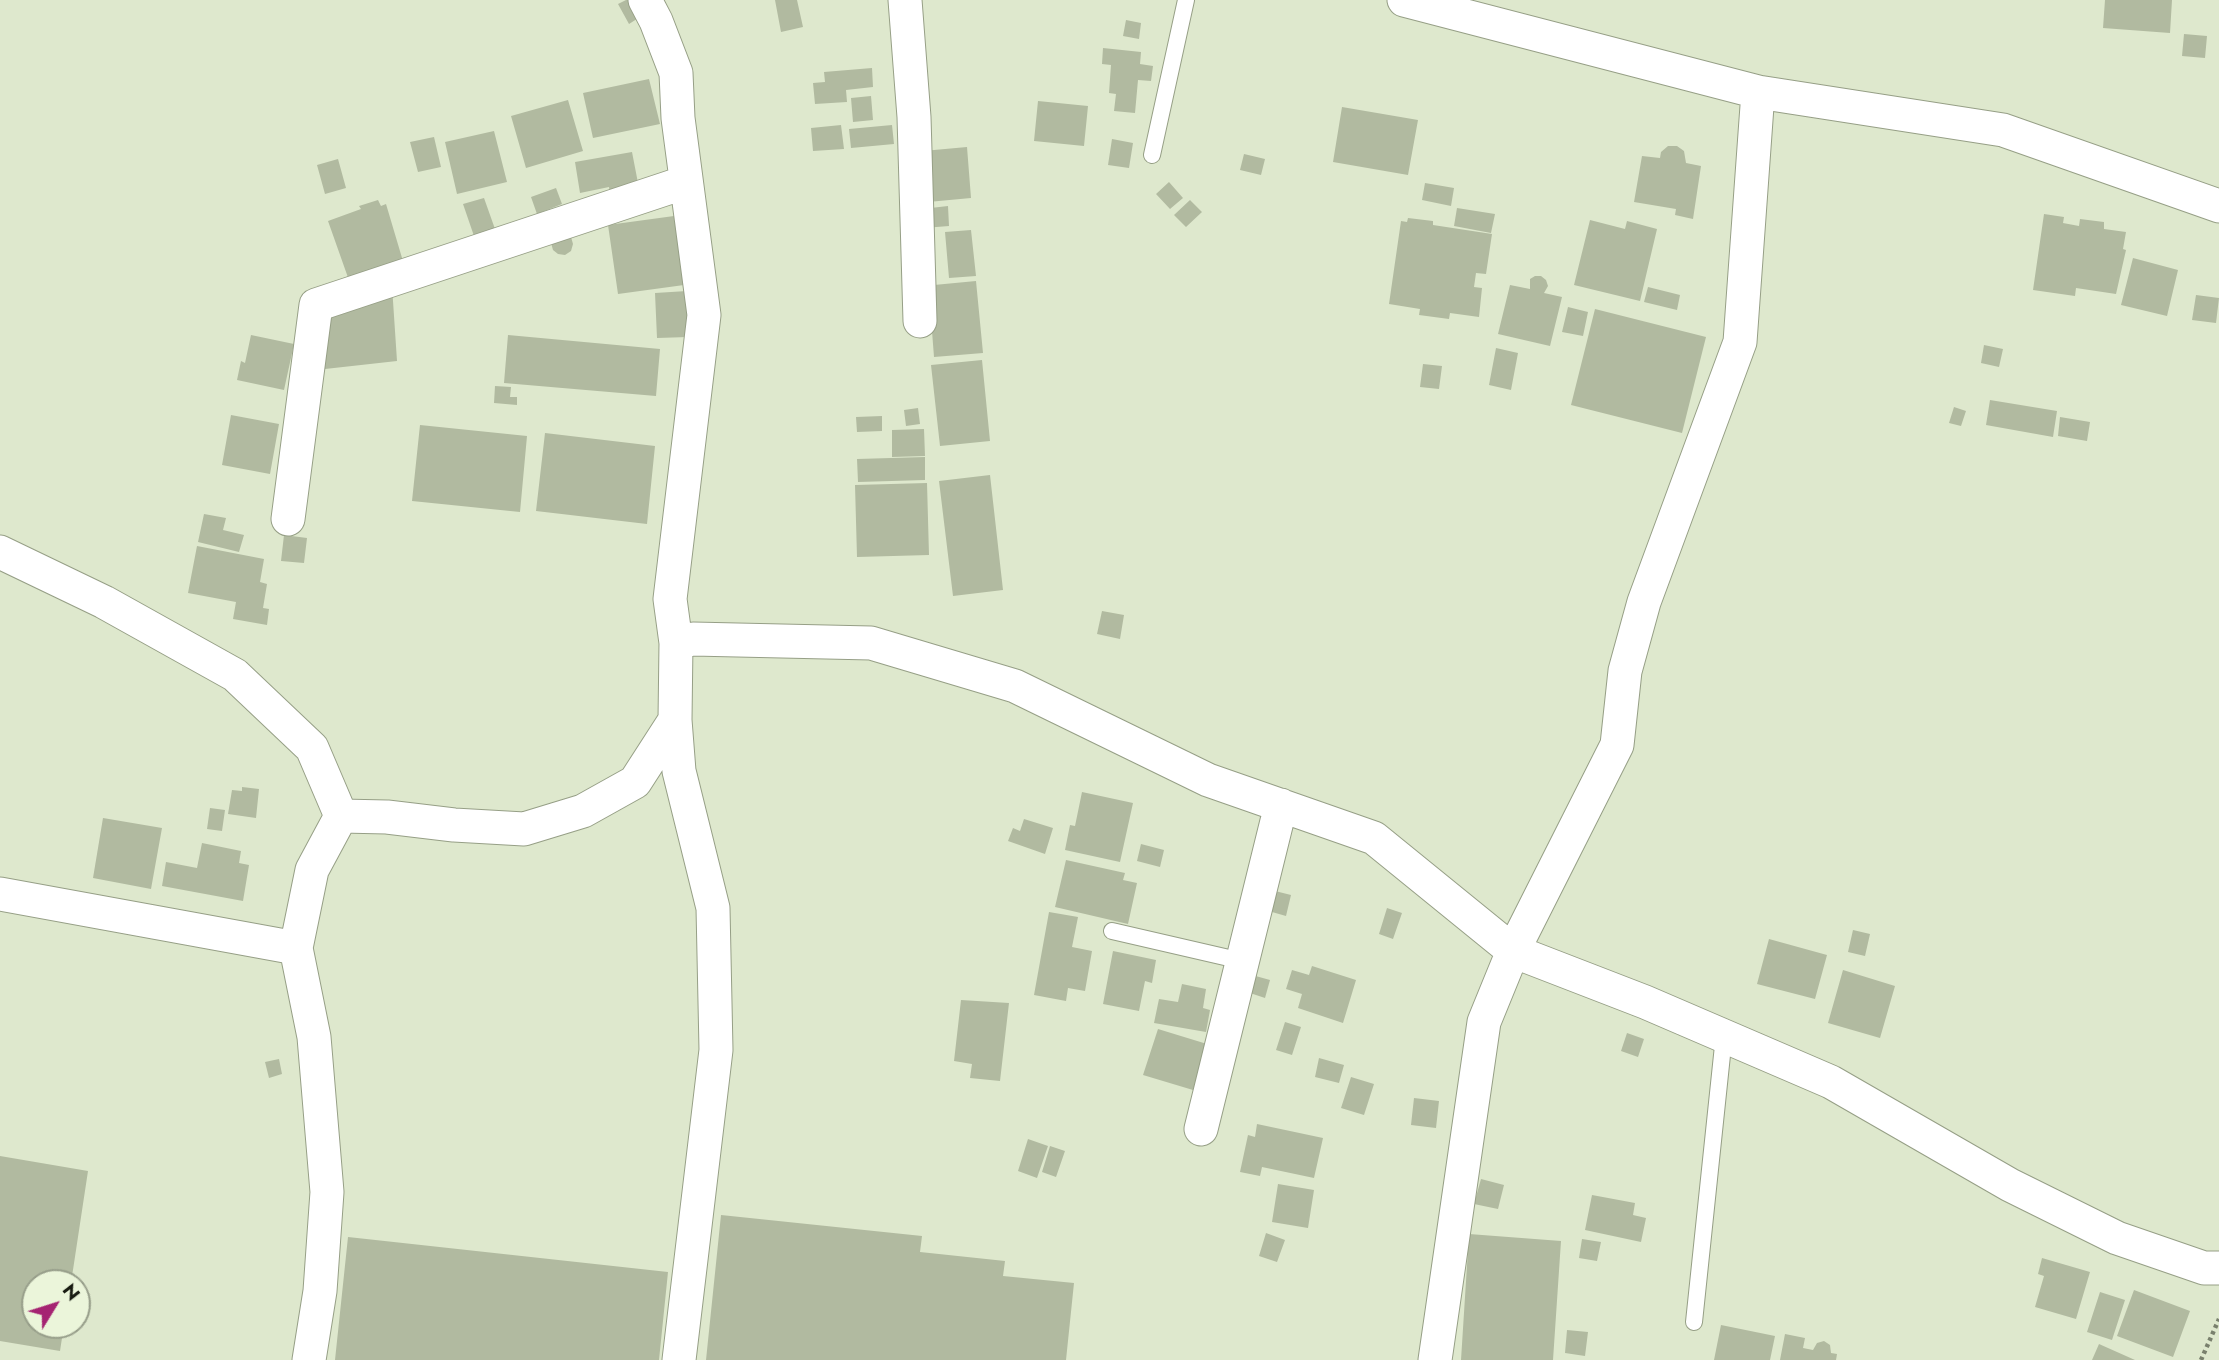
<!DOCTYPE html>
<style>
body{margin:0}
#map{position:relative;width:2219px;height:1360px;overflow:hidden;background:#dee8cd;font-family:Jost,sans-serif}
canvas{display:block}
.north{position:absolute;left:21px;top:1269px;width:70px;height:70px;box-sizing:border-box;background:#ebf5da;border:2px solid #979e8a;border-radius:50%;rotate:52deg;font-size:19px;font-weight:700;line-height:28px;text-align:center;color:#191c12}
.north::after{content:'';display:block;margin:auto;width:24px;height:32px;background:#a52372;clip-path:polygon(50% 0,100% 100%,50% 72%,0 100%)}
</style>
<div id="map">
<canvas width="2219" height="1360"></canvas>
<div class="north">N</div>
</div>
<script>
const ctx = document.querySelector('canvas').getContext('2d');
ctx.lineJoin = 'round';
function fillPath(path, color) {
  ctx.fillStyle = color;
  ctx.fill(path, 'evenodd');
}
function toPath(rows) {
  const path = new Path2D();
  for (const r of rows) {
    path.moveTo(r[0], r[1]);
    for (let i = 2; i < r.length; i += 2) path.lineTo(r[i], r[i + 1]);
  }
  return path;
}
function trace(path, color, width, dash) {
  ctx.strokeStyle = color;
  ctx.lineWidth = width;
  ctx.lineCap = dash ? 'butt' : 'round';
  ctx.setLineDash(dash || []);
  ctx.stroke(path);
}
const building = toPath([
 [626,0,631,0,640,17,629,24,618,4],
 [775,0,797,0,803,27,781,32],
 [2105,0,2172,0,2170,33,2103,28],
 [1126,20,1141,23,1139,39,1123,36],
 [2184,34,2207,36,2205,58,2182,56],
 [1103,48,1141,52,1140,64,1153,66,1151,81,1138,80,1135,113,1114,111,1116,94,1109,93,1111,65,1102,64],
 [872,68,873,87,846,90,847,102,815,104,813,83,825,82,824,72],
 [649,79,660,124,593,138,583,93],
 [871,96,873,120,853,122,851,98],
 [568,100,583,151,526,168,511,116],
 [1038,101,1088,106,1084,146,1034,141],
 [1342,107,1418,120,1408,175,1333,162],
 [841,125,844,149,813,151,811,128],
 [892,125,894,144,851,148,849,129],
 [494,131,507,182,457,194,445,142],
 [434,137,441,167,418,172,410,142],
 [1112,139,1133,143,1129,168,1108,165],
 [1668,146,1677,146,1684,151,1686,163,1701,166,1693,219,1675,215,1676,209,1634,202,1642,156,1660,158,1661,152],
 [967,147,971,198,928,202,923,151],
 [632,152,638,183,610,195,609,187,580,193,575,162],
 [1244,154,1265,159,1261,175,1240,170],
 [338,159,346,188,325,194,317,165],
 [1169,182,1183,198,1170,209,1156,194],
 [1425,183,1454,188,1451,206,1422,200],
 [556,188,562,204,537,214,531,197],
 [484,198,495,229,474,236,463,204],
 [378,200,381,206,386,204,405,268,351,286,328,221,361,209,359,206],
 [1190,200,1202,212,1186,227,1174,215],
 [948,206,949,226,924,228,922,209],
 [1457,208,1495,214,1491,233,1454,226],
 [2044,214,2064,217,2063,223,2079,226,2080,219,2104,222,2104,229,2126,232,2123,249,2126,250,2116,294,2076,288,2075,296,2033,290],
 [674,216,684,285,618,294,608,225],
 [1408,218,1433,221,1433,225,1492,234,1486,274,1476,273,1474,287,1482,288,1479,317,1450,313,1449,319,1419,315,1420,309,1389,304,1401,221,1407,222],
 [1590,220,1625,229,1627,221,1657,229,1640,301,1574,285],
 [971,230,976,276,949,278,945,232],
 [571,237,573,244,571,251,565,255,558,254,553,250,551,243],
 [2133,258,2178,270,2167,316,2121,305],
 [1535,276,1541,276,1546,280,1548,286,1544,293,1562,297,1550,346,1498,334,1510,285,1530,289,1530,279],
 [976,281,983,353,934,357,931,318,937,318,934,285],
 [392,286,397,361,325,369,325,306],
 [1648,287,1680,295,1677,310,1644,302],
 [687,291,688,337,657,338,655,293],
 [2196,295,2219,298,2216,323,2192,320],
 [1568,307,1588,312,1583,336,1562,332],
 [1595,309,1706,337,1682,433,1571,405],
 [251,335,294,344,284,390,237,380,241,361,245,363],
 [508,335,660,349,656,396,504,383],
 [1984,345,2003,349,1999,367,1981,363],
 [1496,348,1518,353,1511,390,1489,385],
 [982,360,990,441,940,446,931,365],
 [1423,364,1442,366,1439,389,1420,387],
 [495,386,511,387,510,397,517,397,517,405,494,403],
 [1990,400,2057,411,2053,437,1986,425],
 [1954,407,1966,411,1961,426,1949,423],
 [918,408,920,424,906,426,904,410],
 [231,415,279,424,270,474,222,465],
 [882,416,882,431,857,432,856,417],
 [2060,417,2090,422,2087,441,2058,436],
 [420,425,527,436,520,512,412,501],
 [924,429,925,456,892,457,892,430],
 [545,433,655,446,647,524,536,511],
 [925,457,925,480,858,482,857,459],
 [990,475,1003,590,953,596,939,481],
 [927,483,929,555,857,557,855,485],
 [204,514,226,518,223,530,244,535,239,552,198,542],
 [284,535,307,538,304,563,281,561],
 [197,546,264,559,260,582,267,584,263,608,269,609,267,625,233,619,236,602,188,593],
 [1102,611,1124,615,1120,639,1097,634],
 [242,787,259,789,256,818,228,814,232,790,242,791],
 [1082,792,1133,803,1120,862,1065,850,1070,825,1075,826],
 [210,808,225,810,222,831,207,829],
 [103,818,162,828,151,889,93,878],
 [1024,819,1053,828,1045,854,1008,841,1013,828,1020,831],
 [202,843,241,851,239,863,249,865,243,901,162,886,166,862,197,868],
 [1141,844,1164,850,1160,867,1137,861],
 [1066,860,1125,873,1123,880,1137,883,1128,924,1055,907],
 [1271,890,1291,895,1286,916,1265,910],
 [1387,908,1402,913,1393,939,1379,934],
 [1049,912,1078,917,1072,947,1092,951,1085,991,1068,988,1066,1001,1034,995],
 [1853,930,1870,934,1865,956,1848,952],
 [1769,939,1827,955,1815,999,1757,984],
 [1113,951,1156,960,1152,983,1145,981,1139,1011,1103,1004],
 [1312,966,1356,980,1343,1023,1298,1008,1302,994,1286,989,1292,970,1309,975],
 [1843,970,1895,986,1880,1038,1828,1023],
 [1252,975,1270,980,1265,998,1247,992],
 [1182,984,1206,989,1203,1008,1210,1010,1206,1032,1154,1023,1159,999,1178,1002],
 [961,1000,1009,1003,1000,1081,970,1078,972,1064,954,1061],
 [1285,1022,1301,1027,1292,1055,1276,1050],
 [1158,1029,1207,1044,1193,1090,1143,1075],
 [1627,1033,1644,1039,1638,1057,1621,1051],
 [1319,1058,1344,1065,1339,1083,1315,1077],
 [279,1059,282,1074,269,1078,265,1062],
 [1351,1077,1374,1084,1364,1115,1341,1108],
 [1414,1098,1439,1101,1436,1128,1411,1125],
 [1257,1124,1323,1138,1314,1178,1262,1167,1260,1176,1240,1172,1248,1135,1255,1137],
 [1028,1139,1048,1146,1037,1178,1018,1171],
 [1050,1146,1065,1151,1056,1177,1042,1172],
 [0,1156,88,1171,71,1283,35,1283,35,1325,64,1325,60,1351,0,1341],
 [1481,1179,1504,1185,1498,1209,1474,1204],
 [1278,1184,1314,1190,1308,1228,1272,1222],
 [1592,1195,1635,1203,1633,1215,1646,1218,1641,1242,1585,1230],
 [721,1215,922,1236,920,1252,1005,1261,1003,1276,1074,1283,1066,1360,706,1360],
 [1266,1233,1285,1240,1277,1262,1259,1256],
 [1469,1234,1561,1241,1553,1360,1461,1360],
 [348,1237,668,1272,659,1360,335,1360],
 [1582,1239,1601,1242,1597,1261,1579,1258],
 [2042,1258,2090,1272,2076,1319,2035,1307,2044,1276,2038,1274],
 [2134,1290,2190,1311,2173,1357,2117,1336],
 [2100,1292,2125,1300,2112,1340,2087,1332],
 [1721,1325,1775,1336,1770,1360,1714,1360],
 [1567,1330,1588,1332,1585,1356,1565,1353],
 [1785,1334,1805,1338,1803,1348,1813,1350,1817,1343,1824,1341,1830,1345,1831,1353,1837,1354,1836,1360,1780,1360],
 [2099,1344,2135,1360,2092,1360]
]);
const path = toPath([
 [2201,1360,2219,1319]
]);
const lane = toPath([
 [1152,155,1186,0],
 [1112,931,1242,961],
 [1694,1322,1724,1036]
]);
const street = toPath([
 [645,0,656,21,676,73,678,118,704,315,670,599,676,643,675,720,679,771,713,908,716,1050,679,1360],
 [905,0,914,117,920,321],
 [1404,0,1758,92,2003,130,2219,206],
 [288,519,316,305,686,182],
 [0,552,104,602,235,675,312,748,341,816],
 [676,643,693,639,871,643,1015,686,1208,780,1374,838,1513,951,1645,1002,1831,1082,2010,1185,2117,1238,2204,1268,2219,1268],
 [0,894,296,948],
 [1201,1129,1281,805],
 [309,1360,320,1291,327,1192,314,1037,296,948,312,870,341,816,387,817,454,825,524,829,583,811,635,782,675,720],
 [1435,1360,1484,1022,1513,951,1617,745,1625,671,1644,602,1740,342,1758,92]
]);
fillPath(building, '#b1baa0');
trace(lane, '#969f86', 18);
trace(street, '#969f86', 35);
trace(path, '#79806d', 4.5, [3.5, 3.5]);
trace(lane, '#fff', 16);
trace(street, '#fff', 33);
</script>
